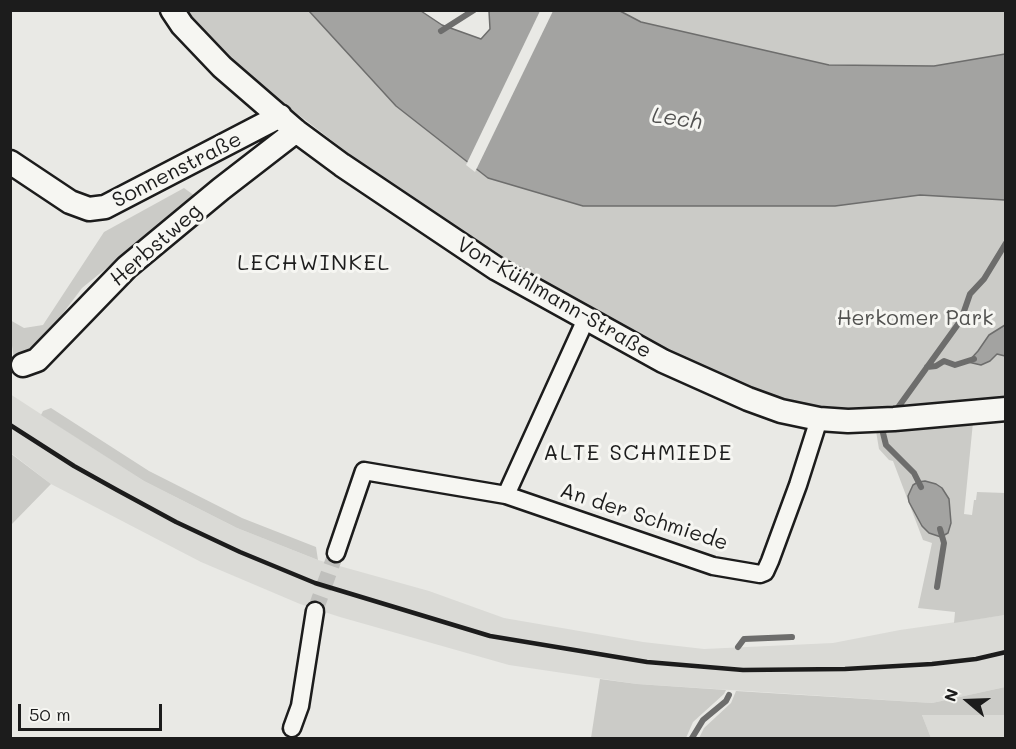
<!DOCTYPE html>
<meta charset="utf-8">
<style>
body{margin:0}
#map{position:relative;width:1016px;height:749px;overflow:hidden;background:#e9e9e5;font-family:Mali,sans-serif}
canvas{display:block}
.frame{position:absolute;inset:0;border:12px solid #1c1c1c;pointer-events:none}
.north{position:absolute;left:938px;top:671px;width:60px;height:60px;-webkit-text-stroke:4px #f6f6f2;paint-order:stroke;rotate:289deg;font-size:16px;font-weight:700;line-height:24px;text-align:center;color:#1c1c1c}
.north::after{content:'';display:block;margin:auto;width:21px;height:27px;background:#1c1c1c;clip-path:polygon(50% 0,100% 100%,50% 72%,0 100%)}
.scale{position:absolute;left:18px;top:704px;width:144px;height:27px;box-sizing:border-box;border:3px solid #1c1c1c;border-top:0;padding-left:8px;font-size:18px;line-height:21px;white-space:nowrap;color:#1c1c1c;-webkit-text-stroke:4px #f6f6f2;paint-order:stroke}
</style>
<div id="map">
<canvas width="1016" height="749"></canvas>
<div class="frame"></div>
<div class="north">N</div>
<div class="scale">50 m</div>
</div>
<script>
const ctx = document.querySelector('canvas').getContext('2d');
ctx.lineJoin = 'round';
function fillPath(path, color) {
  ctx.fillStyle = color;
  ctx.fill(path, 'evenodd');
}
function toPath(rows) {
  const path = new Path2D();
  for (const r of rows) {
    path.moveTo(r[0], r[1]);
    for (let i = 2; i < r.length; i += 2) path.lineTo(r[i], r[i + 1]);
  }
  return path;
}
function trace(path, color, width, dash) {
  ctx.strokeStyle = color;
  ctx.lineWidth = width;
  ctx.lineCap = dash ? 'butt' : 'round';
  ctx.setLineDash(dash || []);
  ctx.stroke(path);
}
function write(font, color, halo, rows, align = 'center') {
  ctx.font = font + ' Mali,sans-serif';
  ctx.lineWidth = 6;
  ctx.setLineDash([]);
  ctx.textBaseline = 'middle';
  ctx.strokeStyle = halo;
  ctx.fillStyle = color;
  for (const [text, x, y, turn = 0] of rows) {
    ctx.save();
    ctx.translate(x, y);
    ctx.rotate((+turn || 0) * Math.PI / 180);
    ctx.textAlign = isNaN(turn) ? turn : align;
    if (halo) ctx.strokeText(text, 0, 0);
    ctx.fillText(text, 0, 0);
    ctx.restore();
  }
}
const built = toPath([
 [10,394,144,481,237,528,318,560,429,591,504,618,643,642,704,649,833,643,900,630,1005,615,1005,687,932,703,637,684,509,665,340,617,300,604,201,562,51,484,11,453],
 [922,715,1005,715,1005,738,931,738]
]);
const green = toPath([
 [184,11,309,11,396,106,488,178,583,206,835,206,920,195,1005,200,1005,397,890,408,847,408,806,405,750,391,713,376,502,258,352,156,256,82,190,20],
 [620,11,1005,11,1005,54,934,66,829,65,641,22],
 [184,188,195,196,82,288,43,340,14,359,11,339,10,320,24,328,43,325,104,232],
 [51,408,149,471,242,518,316,547,318,560,237,528,144,481,41,415,43,411],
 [973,422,964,514,972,515,974,500,976,500,977,492,1005,493,1005,615,954,623,955,612,918,608,932,543,923,540,893,461,889,460,879,449,876,431],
 [10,453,51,484,11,525,10,525],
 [600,679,637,684,726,690,724,694,693,722,686,738,591,738],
 [1005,687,1005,715,922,715,931,738,699,738,704,728,731,703,736,691,932,703]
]);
const water = toPath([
 [309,11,421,11,442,25,481,39,490,29,489,11,620,11,641,22,829,65,934,66,1005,54,1005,200,920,195,835,206,583,206,488,178,396,106,309,11],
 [1005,325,1005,356,997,354,990,361,981,365,968,362,978,351,989,335,1005,325],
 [925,481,936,484,942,488,949,499,951,523,948,533,941,537,929,533,922,526,909,502,908,496,913,485,918,482,925,481]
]);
const pier = toPath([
 [540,11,553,11,475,172,466,165]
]);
const stream = toPath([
 [441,31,474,10],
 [927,367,936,366,944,361,955,365,974,359],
 [894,413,961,320,970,294,984,279,1006,243],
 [887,425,883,433,886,445,914,473,921,487],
 [937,587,944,543,940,529],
 [738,647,744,639,792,637],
 [692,738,703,720,726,701,729,695]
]);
const pedestrianTunnel = toPath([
 [315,611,336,553]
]);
const pedestrian = toPath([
 [506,495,586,319],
 [336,553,364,471,506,495,713,566,760,574,765,572,770,561,798,485,819,419],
 [292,728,300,706,315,611]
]);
const minor = toPath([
 [172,10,182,25,222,67,296,131,342,165,497,269,663,361,748,399,781,411,819,419,848,421,894,419,1006,409],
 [10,162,70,202,89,209,105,207,280,116],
 [23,365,37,360,127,267,221,189,296,131]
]);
const rail = toPath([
 [10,425,74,466,117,490,176,522,240,552,315,583,490,636,647,662,743,670,845,669,932,664,976,659,1006,652]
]);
const streetNames = [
 ["Sonnenstraße",177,170,-27],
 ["Herbstweg",156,245,-41],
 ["Von-Kühlmann-Straße",554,298,30],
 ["An der Schmiede",644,517,18]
];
const parkNames = [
 ["Herkomer Park",915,319]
];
const waterNames = [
 ["Lech",677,119,8]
];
const neighbourhoodNames = [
 ["LECHWINKEL",314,263],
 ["ALTE SCHMIEDE",638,453]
];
fillPath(built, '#dadad6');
fillPath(green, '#cbcbc7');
fillPath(water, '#a3a3a1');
trace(water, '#6d6d6c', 1.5);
fillPath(pier, '#e9e9e5');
trace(stream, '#6d6d6c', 6);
trace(pedestrianTunnel, '#c0c0bd', 16, [16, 8]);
trace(pedestrian, '#1c1c1c', 21);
trace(minor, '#1c1c1c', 27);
trace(pedestrian, '#f6f6f2', 16);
trace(minor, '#f6f6f2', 22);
trace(rail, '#1c1c1c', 4.5);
write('21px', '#1c1c1c', '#f6f6f2', streetNames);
write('21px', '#51514f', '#f6f6f2', parkNames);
write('italic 22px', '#525251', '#f6f6f2', waterNames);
ctx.letterSpacing = '1.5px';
write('22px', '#1c1c1c', '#f6f6f2', neighbourhoodNames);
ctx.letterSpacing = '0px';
</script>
